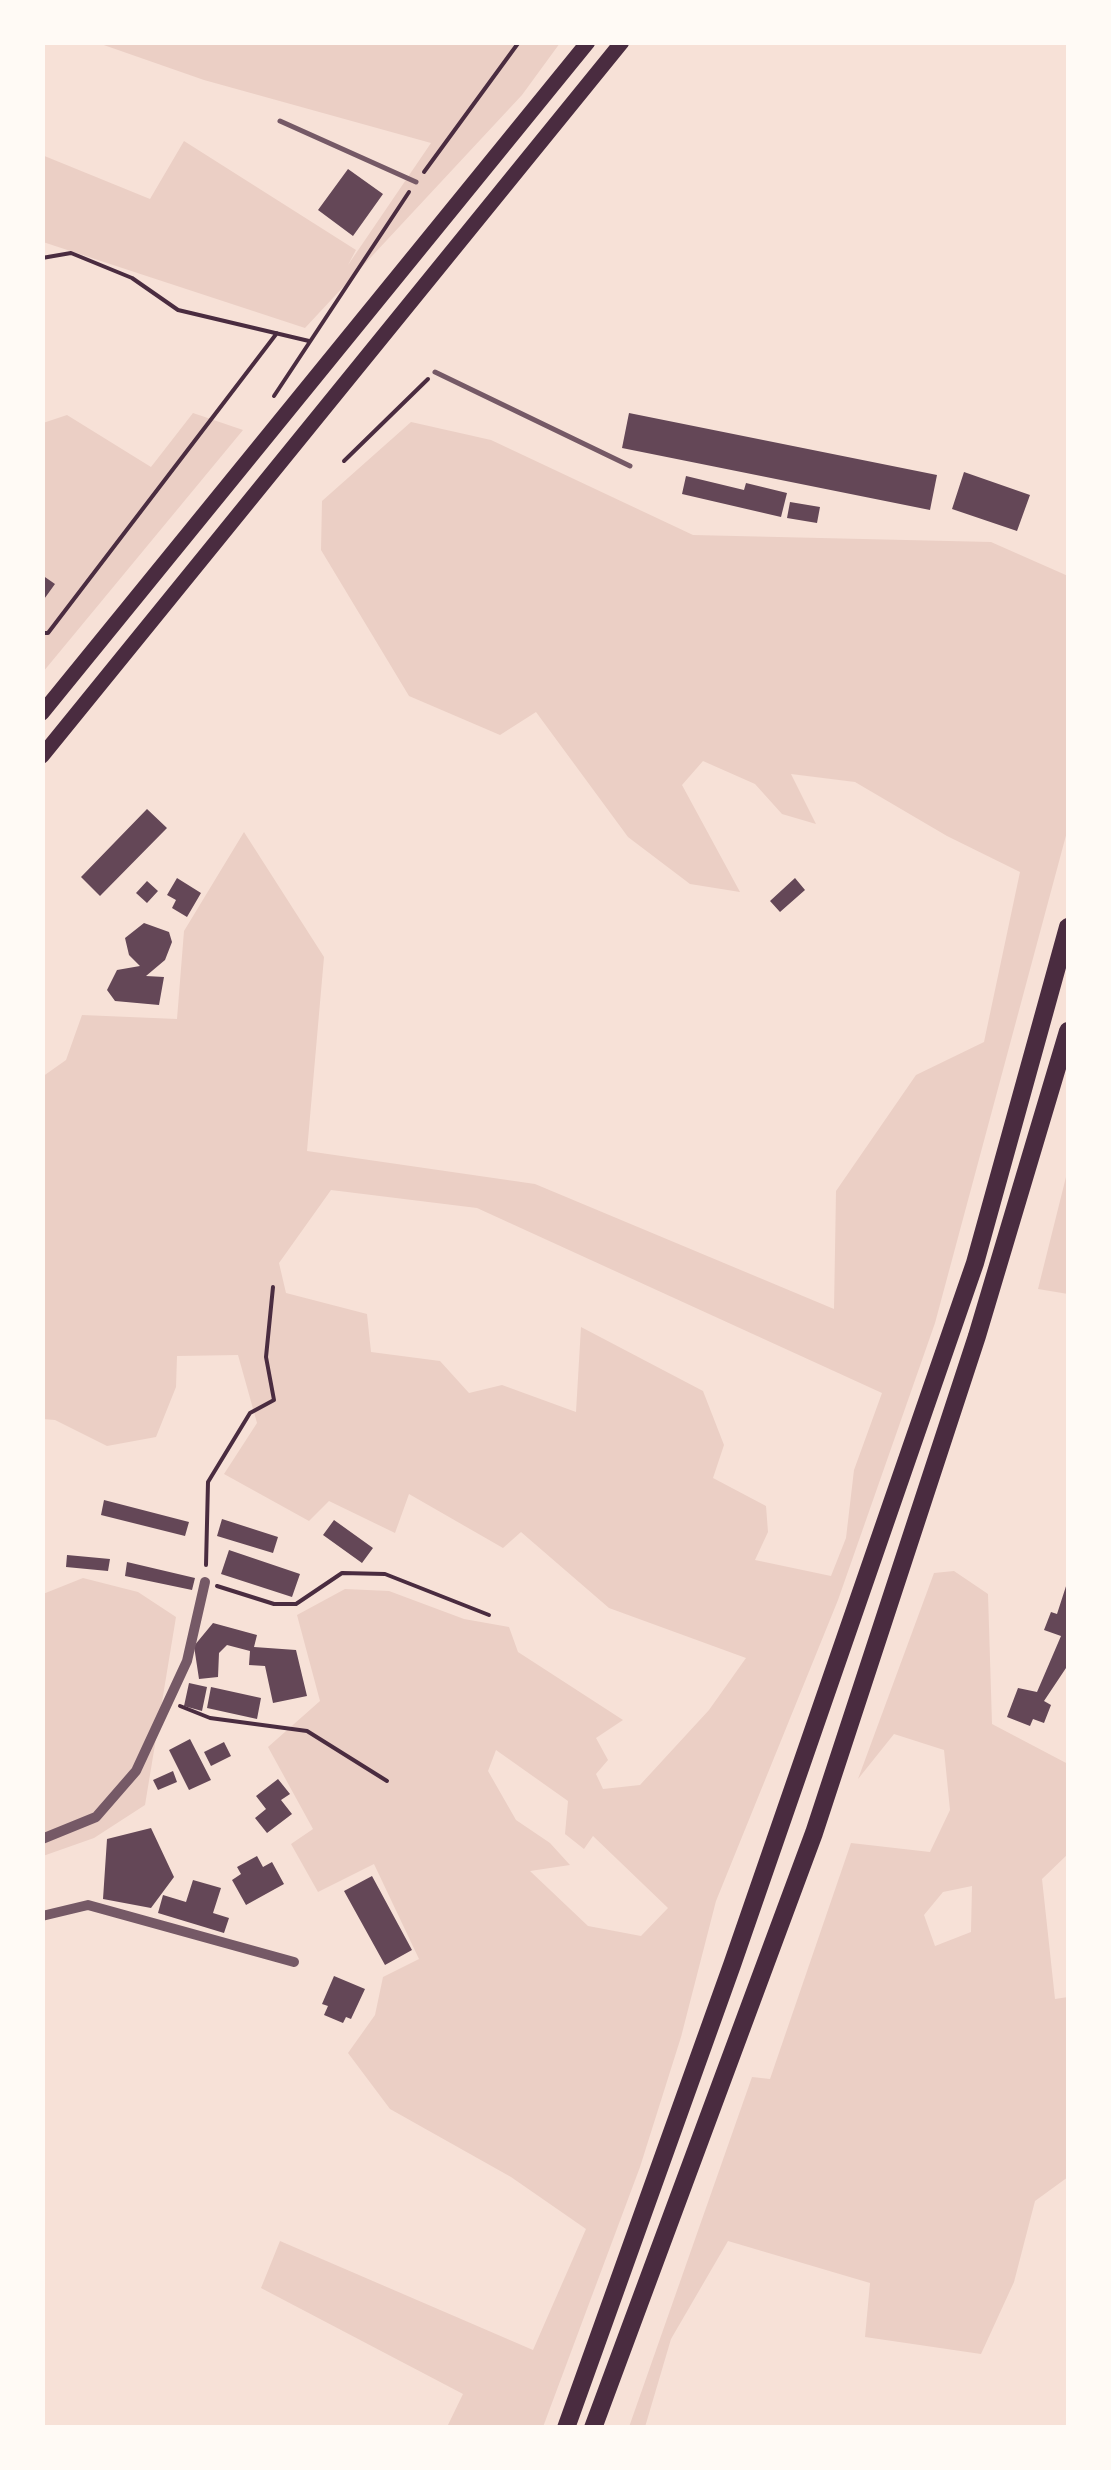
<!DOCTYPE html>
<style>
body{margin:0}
#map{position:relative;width:1111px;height:2470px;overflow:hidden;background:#f7e1d7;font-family:"Sofia Sans Condensed",sans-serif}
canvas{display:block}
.frame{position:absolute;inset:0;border:45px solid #fffaf5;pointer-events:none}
</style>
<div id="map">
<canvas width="1111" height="2470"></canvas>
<div class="frame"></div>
</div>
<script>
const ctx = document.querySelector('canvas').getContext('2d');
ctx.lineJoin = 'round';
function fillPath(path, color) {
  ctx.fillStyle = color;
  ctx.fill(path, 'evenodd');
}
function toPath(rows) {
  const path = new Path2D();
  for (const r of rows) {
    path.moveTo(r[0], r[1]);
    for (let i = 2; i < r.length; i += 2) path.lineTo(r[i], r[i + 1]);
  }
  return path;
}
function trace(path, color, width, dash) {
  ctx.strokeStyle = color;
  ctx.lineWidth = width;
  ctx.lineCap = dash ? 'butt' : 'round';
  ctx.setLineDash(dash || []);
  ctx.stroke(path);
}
const green = toPath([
 [98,43,560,43,522,95,305,328,43,242,42,155,150,199,184,141,356,250,348,265,431,143,204,80],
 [193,413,243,430,43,672,43,423,67,415,151,467],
 [411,422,491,440,693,535,991,542,1068,576,1068,828,935,1323,838,1600,716,1901,681,2037,640,2167,543,2427,447,2427,463,2394,261,2288,280,2241,533,2350,586,2229,511,2177,390,2109,348,2053,375,2015,383,1977,419,1959,374,1864,318,1892,291,1844,313,1829,268,1747,320,1701,297,1615,345,1589,389,1591,464,1619,509,1627,518,1652,623,1720,596,1738,608,1760,596,1774,603,1789,640,1785,709,1710,746,1658,609,1608,521,1532,503,1548,409,1494,395,1533,329,1501,309,1521,224,1474,257,1423,238,1355,177,1356,176,1387,156,1437,107,1446,55,1420,43,1419,42,1077,66,1060,82,1015,177,1019,184,931,244,832,324,957,307,1151,535,1184,834,1309,836,1191,916,1075,984,1042,1020,872,947,836,855,782,791,774,816,824,782,814,755,784,703,761,682,785,740,892,690,884,628,837,536,712,500,735,409,696,321,550,322,501],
 [331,1190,477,1208,882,1393,854,1470,846,1538,831,1576,755,1560,768,1532,766,1506,713,1478,724,1445,703,1391,581,1327,576,1412,502,1385,469,1393,440,1361,371,1352,367,1314,286,1293,279,1263],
 [496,1750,568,1801,565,1834,584,1849,593,1836,668,1908,641,1936,588,1926,530,1871,570,1865,550,1843,516,1820,488,1771],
 [1068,1169,1068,1294,1038,1289],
 [954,1571,988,1594,992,1724,1068,1764,1068,1854,1042,1879,1055,1999,1068,1997,1068,2177,1035,2201,1014,2282,981,2354,865,2337,870,2283,728,2241,671,2339,645,2427,629,2427,752,2077,770,2079,851,1843,930,1852,950,1810,944,1750,894,1734,858,1779,934,1573],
 [972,1886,971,1932,935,1946,924,1915,943,1892],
 [83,1578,138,1592,176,1617,145,1805,94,1838,43,1856,43,1594]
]);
const building = toPath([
 [348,169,383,194,353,236,318,210],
 [629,413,937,475,930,510,622,448],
 [964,472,1030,495,1017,531,952,509],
 [686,476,744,490,746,483,787,493,781,517,682,494],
 [790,502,820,507,817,523,787,518],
 [42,575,55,584,42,602],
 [147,809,167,828,100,896,81,877],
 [177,878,201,893,187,917,172,908,176,900,167,895],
 [795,878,805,890,780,912,770,901],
 [147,881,158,891,147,903,136,893],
 [144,923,169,932,172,942,165,960,146,976,164,977,159,1005,115,1001,107,990,117,970,140,966,129,955,125,938],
 [104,1500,189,1522,185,1536,101,1515],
 [222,1519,278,1537,273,1553,217,1536],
 [334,1520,373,1548,362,1563,323,1535],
 [229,1550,300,1574,292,1597,221,1574],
 [67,1555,110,1559,108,1571,66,1567],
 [127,1562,195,1578,192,1590,125,1576],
 [1068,1580,1068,1665,1044,1701,1051,1705,1044,1723,1033,1719,1030,1726,1007,1717,1018,1688,1037,1692,1061,1636,1044,1630,1051,1612,1057,1614],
 [213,1623,257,1635,254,1647,296,1650,307,1696,273,1703,265,1666,249,1665,250,1651,227,1645,219,1653,218,1677,199,1679,194,1646],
 [189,1683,207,1687,202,1711,184,1706],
 [211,1687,261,1698,257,1719,207,1708],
 [190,1739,211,1780,189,1790,169,1750],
 [224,1742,231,1756,211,1766,204,1752],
 [173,1771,177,1782,158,1790,153,1780],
 [278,1779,290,1794,281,1800,292,1814,267,1833,255,1818,266,1809,256,1796],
 [151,1828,174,1877,151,1908,103,1899,107,1839],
 [257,1856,263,1867,272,1862,284,1884,246,1905,232,1880,241,1874,237,1867],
 [372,1876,412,1950,385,1965,344,1891],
 [193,1880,221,1888,213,1913,229,1918,224,1933,158,1913,163,1895,186,1902],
 [334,1976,365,1989,351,2019,346,2017,343,2023,324,2015,328,2006,322,2004]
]);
const path = toPath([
 [424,172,519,42],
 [42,258,71,253,132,278,178,310,309,341],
 [274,396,409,192],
 [344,461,428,379],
 [42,633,48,633,277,333],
 [206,1565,208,1482,250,1413,274,1400,266,1357,273,1287],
 [217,1586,274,1604,296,1604,342,1573,385,1574,489,1615],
 [180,1706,210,1718,307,1731,387,1781]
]);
const service = toPath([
 [280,121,416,182],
 [435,372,630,466]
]);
const minor = toPath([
 [42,1839,96,1817,136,1771,187,1661,205,1582],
 [42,1916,88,1905,294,1962]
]);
const primary = toPath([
 [42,713,588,42],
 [42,756,622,42]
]);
const motorway = toPath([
 [566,2428,732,1965,975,1263,1068,927],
 [593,2428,814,1833,977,1336,1068,1031]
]);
fillPath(green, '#ebcfc5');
fillPath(building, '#644757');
trace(path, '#4a2c40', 4);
trace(service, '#755966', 5);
trace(minor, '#755966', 10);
trace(primary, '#4a2c40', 15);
trace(motorway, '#4a2c40', 18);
</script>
